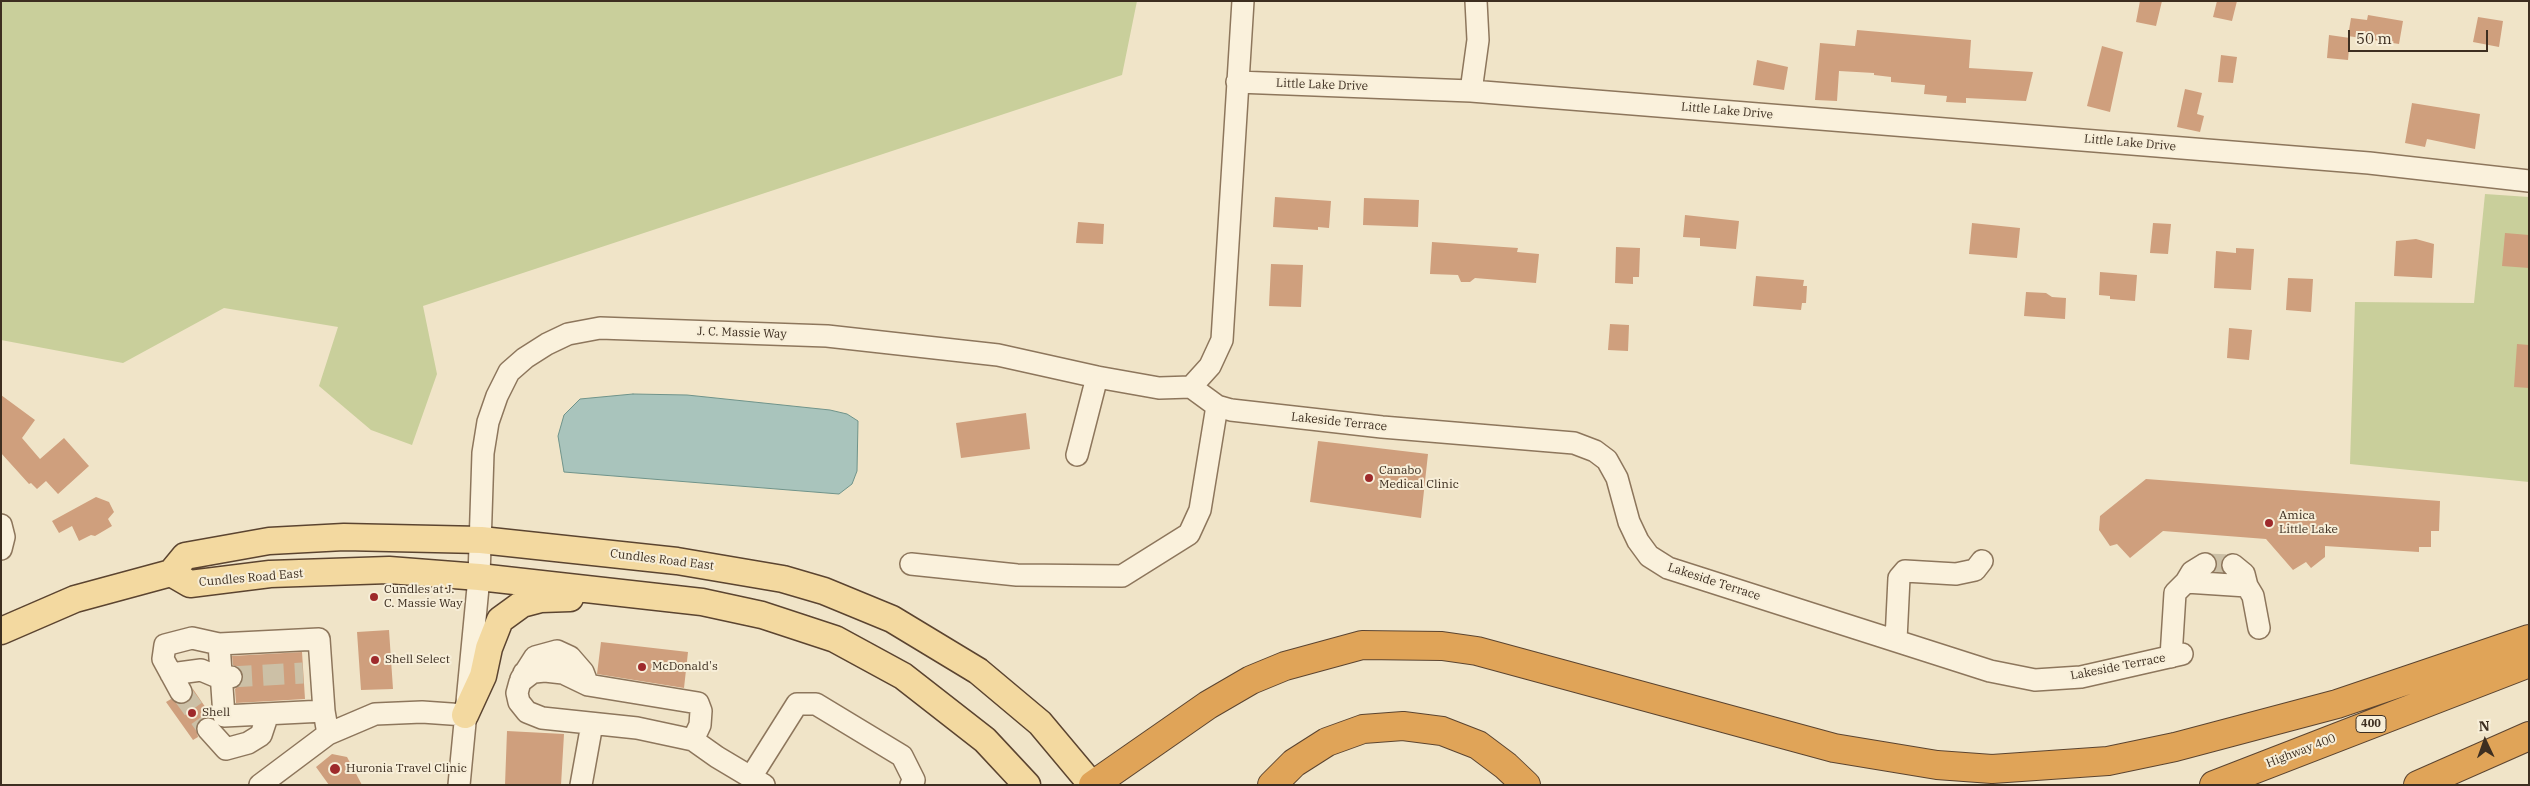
<!DOCTYPE html>
<style>
body{margin:0}
#map{position:relative;width:2530px;height:786px;overflow:hidden;background:#f0e4c8;font-family:"IBM Plex Serif",serif}
canvas{display:block}
.frame{position:absolute;inset:0;border:2px solid #3d2e20;pointer-events:none}
.north{position:absolute;left:2460px;top:716px;width:50px;height:50px;-webkit-text-stroke:4px #f7eed8;paint-order:stroke;rotate:357deg;font-size:14px;font-weight:700;line-height:20px;text-align:center;color:#3d2e20}
.north::after{content:'';display:block;margin:auto;width:18px;height:22px;background:#3d2e20;clip-path:polygon(50% 0,100% 100%,50% 72%,0 100%)}
.scale{position:absolute;left:2348px;top:30px;width:140px;height:22px;box-sizing:border-box;border:2px solid #3d2e20;border-top:0;padding-left:6px;font-size:15px;line-height:18px;white-space:nowrap;color:#3d2e20;-webkit-text-stroke:4px #f7eed8;paint-order:stroke}
</style>
<div id="map">
<canvas width="2530" height="786"></canvas>
<div class="frame"></div>
<div class="north">N</div>
<div class="scale">50 m</div>
</div>
<script>
const ctx = document.querySelector('canvas').getContext('2d');
ctx.lineJoin = 'round';
function fillPath(path, color) {
  ctx.fillStyle = color;
  ctx.fill(path, 'evenodd');
}
function toPath(rows) {
  const path = new Path2D();
  for (const r of rows) {
    path.moveTo(r[0], r[1]);
    for (let i = 2; i < r.length; i += 2) path.lineTo(r[i], r[i + 1]);
  }
  return path;
}
function trace(path, color, width, dash) {
  ctx.strokeStyle = color;
  ctx.lineWidth = width;
  ctx.lineCap = dash ? 'butt' : 'round';
  ctx.setLineDash(dash || []);
  ctx.stroke(path);
}
function write(font, color, halo, rows, align = 'center') {
  ctx.font = font + ' "IBM Plex Serif",serif';
  ctx.lineWidth = 4;
  ctx.setLineDash([]);
  ctx.textBaseline = 'middle';
  ctx.strokeStyle = halo;
  ctx.fillStyle = color;
  for (const [text, x, y, turn = 0] of rows) {
    ctx.save();
    ctx.translate(x, y);
    ctx.rotate((+turn || 0) * Math.PI / 180);
    ctx.textAlign = isNaN(turn) ? turn : align;
    if (halo) ctx.strokeText(text, 0, 0);
    ctx.fillText(text, 0, 0);
    ctx.restore();
  }
}
const green = toPath([
 [1,1,1137,1,1122,75,423,306,437,374,412,445,371,430,319,386,338,327,224,308,123,363,1,340],
 [2485,194,2529,197,2529,482,2350,464,2355,302,2474,303]
]);
const water = toPath([
 [633,394,687,395,830,410,847,414,858,421,857,471,852,484,839,494,564,472,558,436,564,415,580,399,633,394]
]);
const building = toPath([
 [2140,1,2162,1,2156,26,2136,22],
 [2217,1,2237,1,2232,21,2213,17],
 [2368,15,2403,21,2399,44,2348,36,2351,18,2367,20],
 [2478,17,2503,21,2499,47,2473,42],
 [1857,30,1971,40,1969,68,2033,72,2026,101,1966,98,1966,103,1946,102,1947,96,1924,94,1925,85,1891,82,1891,77,1874,75,1874,73,1839,71,1837,101,1815,100,1820,43,1855,46],
 [2329,35,2350,38,2348,60,2327,58],
 [2102,46,2123,52,2110,112,2087,106],
 [2221,55,2237,57,2233,83,2218,82],
 [1757,60,1788,67,1784,90,1753,85],
 [2185,89,2202,93,2197,114,2204,116,2200,132,2177,127],
 [2412,103,2480,114,2475,149,2427,139,2425,147,2405,143],
 [1275,197,1331,201,1329,228,1318,227,1318,230,1273,227],
 [1364,198,1419,200,1418,227,1363,225],
 [1685,215,1739,221,1736,249,1700,246,1700,238,1683,237],
 [1078,222,1104,224,1103,244,1076,243],
 [1972,223,2020,228,2017,258,1969,254],
 [2153,223,2171,224,2168,254,2150,253],
 [2505,233,2529,235,2529,268,2502,266],
 [2416,239,2434,244,2432,278,2394,276,2396,241],
 [1432,242,1518,248,1517,252,1539,254,1536,283,1475,278,1470,282,1461,282,1458,275,1430,274],
 [1616,247,1640,248,1639,277,1633,277,1633,284,1615,283],
 [2236,248,2254,249,2251,290,2214,288,2216,251,2236,253],
 [1271,264,1303,265,1301,307,1269,306],
 [2100,272,2137,275,2135,301,2110,299,2110,296,2099,295],
 [1756,276,1804,280,1803,286,1807,286,1806,303,1802,303,1801,310,1753,306],
 [2288,278,2313,279,2311,312,2286,310],
 [2026,292,2046,293,2052,297,2066,298,2065,319,2024,316],
 [1610,324,1629,325,1628,351,1608,350],
 [2229,328,2252,330,2249,360,2227,358],
 [2517,344,2529,345,2529,388,2514,387],
 [1,395,35,420,22,438,40,459,64,438,89,466,58,494,46,481,37,489,31,483,29,484,1,453],
 [1026,413,1030,449,961,458,956,423],
 [1318,441,1428,454,1421,518,1310,502],
 [2146,479,2440,501,2439,531,2431,531,2431,547,2419,547,2419,552,2325,546,2325,557,2311,568,2306,562,2293,570,2266,539,2163,531,2130,558,2117,544,2110,546,2099,530,2100,516],
 [96,497,109,502,114,512,108,519,112,526,95,536,91,535,79,541,72,526,59,533,52,521],
 [389,630,393,689,361,690,357,632],
 [601,642,688,652,684,688,597,674],
 [302,652,305,699,236,703,235,689,242,683,243,676,241,669,233,665,232,656],
 [193,689,212,717,199,720,196,726,198,737,193,740,166,702,171,699,180,704,187,703,192,698],
 [507,731,564,734,561,785,505,785],
 [332,754,347,757,362,785,329,785,316,767]
]);
const minorTunnel = toPath([
 [2205,564,2233,565],
 [231,677,303,673],
 [181,692,208,729]
]);
const minor = toPath([
 [1237,82,1471,91,2369,163,2529,181],
 [1471,91,1478,40,1476,1],
 [1191,387,1217,406,1231,410,1382,427,1574,443,1595,451,1607,460,1617,478,1629,522,1638,541,1649,556,1668,568,1990,671,2035,680,2081,677,2182,654],
 [1191,387,1210,366,1222,340,1243,1],
 [1077,455,1097,377],
 [1,525,4,537,1,549],
 [911,564,1017,575,1122,576,1189,534,1200,510,1217,406],
 [2233,565,2244,574,2247,586],
 [2186,582,2192,572,2205,564],
 [1896,640,1899,578,1905,571,1956,574,1975,570,1982,561],
 [2171,657,2175,593,2186,582,2247,586,2253,596,2259,628],
 [533,672,520,682,517,693,519,702,527,712,542,718,637,728,693,740,717,757,764,785],
 [524,673,545,671,563,673,588,685,698,703,701,711,700,725,693,740],
 [171,674,201,670,220,678,231,677],
 [521,679,535,657,557,651,570,657,583,672,588,685],
 [181,692,163,659,165,645,192,638,219,644],
 [324,711,224,716,219,644,319,639,324,711,328,734],
 [208,729,226,749,248,743,261,735,268,714],
 [751,777,797,704,816,704,902,756,914,780,911,785],
 [260,785,328,734,375,714,422,712,465,715],
 [459,785,479,577,483,453,488,422,497,396,509,372,525,358,547,344,568,334,600,328,827,336,998,355,1097,377,1159,388,1191,387],
 [581,785,592,724]
]);
const major = toPath([
 [171,573,190,584,270,574,389,570,479,577,702,602,762,615,835,639,903,676,985,740,1027,785],
 [1,631,75,599,171,573,185,556,269,541,344,537,481,540,677,561,783,579,824,591,892,619,978,671,1040,723,1092,785],
 [465,715,483,676,489,648,500,620,522,604,541,599,570,598]
]);
const highway = toPath([
 [1093,785,1208,705,1251,680,1285,666,1362,645,1442,646,1477,651,1834,748,1937,765,1992,769,2108,761,2175,747,2337,704,2529,639],
 [1272,785,1294,763,1327,742,1363,729,1403,726,1442,731,1478,745,1506,766,1526,785],
 [2214,785,2529,663],
 [2418,785,2529,736]
]);
const markers = [
 [1369,478,5,"#9e2a2b"],
 [2269,523,5,"#9e2a2b"],
 [374,597,5,"#9e2a2b"],
 [375,660,5,"#9e2a2b"],
 [642,667,5,"#9e2a2b"],
 [192,713,5,"#9e2a2b"],
 [335,769,6,"#9e2a2b"]
];
const shields = [
 [2371,724,30]
];
const shieldNames = [
 ["400",2371,724]
];
const streetNames = [
 ["Little Lake Drive",1322,85,2],
 ["Little Lake Drive",1727,111,5],
 ["Little Lake Drive",2130,143,5],
 ["J. C. Massie Way",742,333,2],
 ["Lakeside Terrace",1339,422,6],
 ["Cundles Road East",662,560,7],
 ["Cundles Road East",251,578,-5],
 ["Lakeside Terrace",1714,582,18],
 ["Lakeside Terrace",2118,667,-11],
 ["Highway 400",2301,751,-21]
];
const poiNames = [
 ["Canabo",1379,471],
 ["Medical Clinic",1379,485],
 ["Amica",2279,516],
 ["Little Lake",2279,530],
 ["Cundles at J.",384,590],
 ["C. Massie Way",384,604],
 ["Shell Select",385,660],
 ["McDonald's",652,667],
 ["Shell",202,713],
 ["Huronia Travel Clinic",346,769]
];
fillPath(green, '#c9cf9b');
fillPath(water, '#a9c4bc');
trace(water, '#6f938a', 1);
fillPath(building, '#cf9f7d');
trace(minorTunnel, '#ccc0a6', 21, [21, 11]);
trace(minor, '#8d765c', 24);
trace(major, '#5b4430', 29);
trace(highway, '#5b4430', 30);
trace(minor, '#faf1dc', 21);
trace(major, '#f3d9a0', 26);
trace(highway, '#e0a458', 28);
for (const [x, y, r, color] of markers) {
  const dot = new Path2D();
  dot.arc(x, y, r, 0, 2 * Math.PI);
  ctx.fillStyle = color;
  ctx.fill(dot);
  trace(dot, '#f7eed8', 2);
}
for (const [x, y, w] of shields) {
  const box = new Path2D();
  box.roundRect(x - w / 2, y - 8.5, w, 17, 4);
  ctx.fillStyle = '#f7eed8';
  ctx.fill(box);
  trace(box, '#3d2e20', 1);
}
write('bold 11px', '#3d2e20', null, shieldNames);
write('12px', '#3d2e20', '#f7eed8', streetNames);
write('12px', '#3d2e20', '#f7eed8', poiNames, 'left');
</script>
